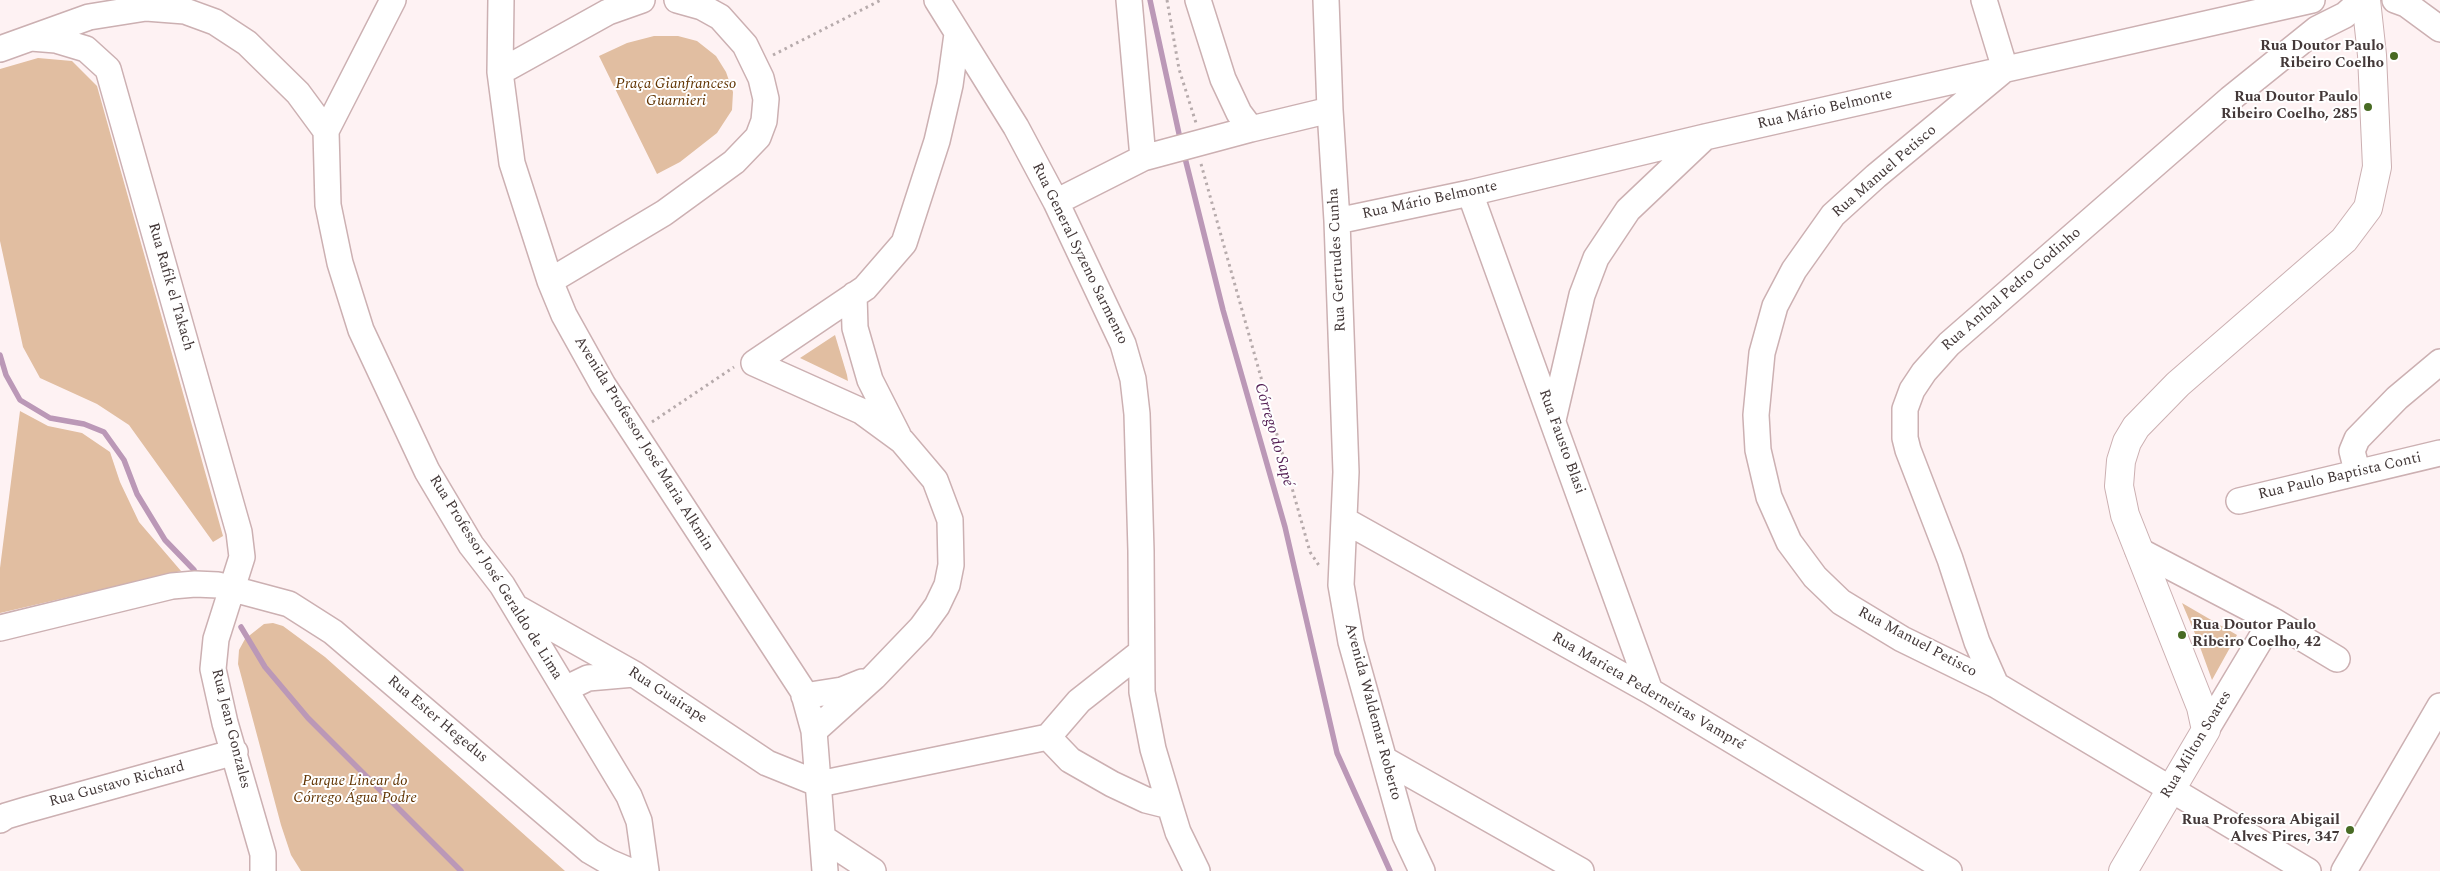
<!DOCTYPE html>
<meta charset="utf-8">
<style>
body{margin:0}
canvas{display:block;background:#fef2f3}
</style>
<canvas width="2440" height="871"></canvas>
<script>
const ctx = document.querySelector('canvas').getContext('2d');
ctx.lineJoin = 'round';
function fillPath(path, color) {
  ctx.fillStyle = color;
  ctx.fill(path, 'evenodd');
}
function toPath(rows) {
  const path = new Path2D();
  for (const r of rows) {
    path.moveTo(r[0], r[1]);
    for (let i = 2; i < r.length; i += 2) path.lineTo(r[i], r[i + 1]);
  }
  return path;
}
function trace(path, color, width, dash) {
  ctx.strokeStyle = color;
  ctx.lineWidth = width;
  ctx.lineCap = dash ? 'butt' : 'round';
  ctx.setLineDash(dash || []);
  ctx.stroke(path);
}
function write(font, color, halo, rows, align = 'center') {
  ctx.font = font + ' Spectral,serif';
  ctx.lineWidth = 4;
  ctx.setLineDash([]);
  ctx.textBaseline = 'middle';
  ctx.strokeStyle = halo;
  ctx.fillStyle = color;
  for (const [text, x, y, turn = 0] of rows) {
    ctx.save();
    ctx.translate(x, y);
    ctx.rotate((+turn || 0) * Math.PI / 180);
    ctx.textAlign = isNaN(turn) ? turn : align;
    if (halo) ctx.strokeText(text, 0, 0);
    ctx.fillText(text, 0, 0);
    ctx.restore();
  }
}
const green = toPath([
 [654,36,678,36,697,41,716,56,726,72,733,92,732,110,717,133,680,162,657,174,599,56,627,43],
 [38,58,72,61,97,86,223,536,213,542,129,425,97,404,40,378,23,347,0,241,0,69],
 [835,335,847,375,848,381,800,358],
 [20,411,48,426,82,433,110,452,120,482,139,522,181,571,0,613,0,568],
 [2182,603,2237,635,2212,680,2196,636],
 [273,623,283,626,325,657,565,871,301,871,291,855,281,825,238,664,239,650,245,639,264,624]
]);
const stream = toPath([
 [1150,0,1181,143],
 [1184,154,1223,310,1285,527,1337,753,1390,871],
 [0,355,6,375,20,400,50,418,84,424,104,432,124,460,137,494,165,540,194,570],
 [241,627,265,667,308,718,461,871]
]);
const path = toPath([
 [1167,0,1179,69,1196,123],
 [773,55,881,0],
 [1201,164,1310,552,1320,567],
 [652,422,734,367]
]);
const minor = toPath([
 [393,0,326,131,328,205,340,263,361,330,427,471,471,545,502,585,629,796,639,821,646,871],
 [501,0,500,72,512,163,550,281,564,315,603,385,803,691,814,731,825,871],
 [937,0,1016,127,1056,202,1123,344,1133,379,1137,414,1141,551,1142,692,1153,749,1170,806,1178,832,1197,871],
 [1129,0,1143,158],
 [1198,0,1223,79,1239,113,1251,129,1330,110],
 [1326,0,1330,110,1337,221,1346,472,1341,585,1351,642,1405,835,1422,871],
 [1984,0,2005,69,1876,176,1833,215,1794,270,1775,306,1762,353,1756,415,1758,450,1769,497,1789,542,1815,577,1841,602,1902,639,1996,685,2308,871],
 [2395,0,2406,4,2440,29],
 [31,38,56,40,86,49,108,69,239,532,242,557,216,639,213,669,225,723,263,854,263,871],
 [0,49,89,17,146,8,185,11,215,22,247,43,298,93,326,131],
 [500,72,608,12,642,0],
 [1470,193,1650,691],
 [1056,202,1143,158,1251,129],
 [1337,221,1470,193,1705,137,2312,0],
 [550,281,664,213,734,162,758,137,764,121,766,99,761,78,745,45,720,17,702,7,677,0],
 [854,295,855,328,870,380,898,435],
 [1553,420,1582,295,1596,258,1628,210,1705,137],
 [2357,471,2352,451,2357,439,2397,398,2440,362],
 [2239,501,2440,453],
 [1344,520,1650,691,1949,871],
 [2138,550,2272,620,2337,659],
 [517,608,634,674,767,763,819,784,1048,737],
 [0,628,172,586,195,584,218,585,289,604,333,632,590,851,609,862,630,871],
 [1996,685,1977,642,1950,559,1908,450,1905,438,1905,409,1912,390,1924,372,1949,344,2230,99,2317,29,2345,15,2362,0],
 [565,689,588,678,634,674],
 [804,696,842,690,862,682],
 [2206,730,2272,620],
 [814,731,874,677,921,628,937,606,947,585,951,565,950,520,935,480,902,441,861,411,754,363,865,288,904,243,937,141,950,85,957,34],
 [1048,737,1070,760,1112,784,1146,800,1170,806],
 [1048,737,1079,701,1140,653],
 [1385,760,1581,871],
 [0,820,6,816,26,810,235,752],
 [823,838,873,871],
 [2344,871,2440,706]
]);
const major = toPath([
 [2123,871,2206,730,2201,707,2125,515,2119,486,2121,461,2127,442,2136,427,2178,384,2344,240,2368,208,2377,167,2372,55,2366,0]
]);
const markers = [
 [2394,56,5,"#486b24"],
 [2368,107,5,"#486b24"],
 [2182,635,5,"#486b24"],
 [2350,830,5,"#486b24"]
];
const poiNames = [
 ["Rua Doutor Paulo",2384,47],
 ["Ribeiro Coelho",2384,64],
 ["Rua Doutor Paulo",2358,98],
 ["Ribeiro Coelho, 285",2358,115],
 ["Rua Doutor Paulo",2192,626,"left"],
 ["Ribeiro Coelho, 42",2192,643,"left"],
 ["Rua Professora Abigail",2340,821],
 ["Alves Pires, 347",2340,838]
];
const parkNames = [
 ["Praça Gianfranceso",676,85],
 ["Guarnieri",676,102],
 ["Parque Linear do",355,782],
 ["Córrego Água Podre",355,799]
];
const streetNames = [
 ["Rua Mário Belmonte",1825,110,-13],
 ["Rua Manuel Petisco",1885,172,-41],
 ["Rua Mário Belmonte",1430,201,-12],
 ["Rua General Syzeno Sarmento",1079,254,64],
 ["Rua Gertrudes Cunha",1338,260,-93],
 ["Rua Rafik el Takach",170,287,74],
 ["Rua Aníbal Pedro Godinho",2012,290,-41],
 ["Rua Fausto Blasi",1561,442,70],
 ["Avenida Professor José Maria Alkmin",643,444,58],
 ["Rua Paulo Baptista Conti",2340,477,-13],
 ["Rua Professor José Geraldo de Lima",495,578,58],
 ["Rua Manuel Petisco",1917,643,28],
 ["Rua Marieta Pederneiras Vampré",1648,692,30],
 ["Rua Guairape",667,696,33],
 ["Avenida Waldemar Roberto",1372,712,75],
 ["Rua Ester Hegedus",437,720,40],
 ["Rua Jean Gonzales",230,729,76],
 ["Rua Milton Soares",2197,745,-59],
 ["Rua Gustavo Richard",117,785,-15]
];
const waterNames = [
 ["Córrego do Sapé",1273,435,74]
];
fillPath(green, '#e1bea1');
trace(stream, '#bb98b7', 5.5);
trace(minor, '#ccb0b2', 28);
trace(major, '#ccb0b2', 30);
trace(path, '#b7abac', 3, [2.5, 4]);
trace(minor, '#fff', 25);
trace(major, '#fff', 28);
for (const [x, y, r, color] of markers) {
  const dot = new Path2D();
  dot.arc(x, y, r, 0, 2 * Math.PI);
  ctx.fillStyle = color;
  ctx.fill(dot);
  trace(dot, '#fff', 2);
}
write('bold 15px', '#433838', '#fff', poiNames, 'right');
write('italic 15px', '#603300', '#fff', parkNames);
write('15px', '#433838', '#fff', streetNames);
write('italic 16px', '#552055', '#fff', waterNames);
</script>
